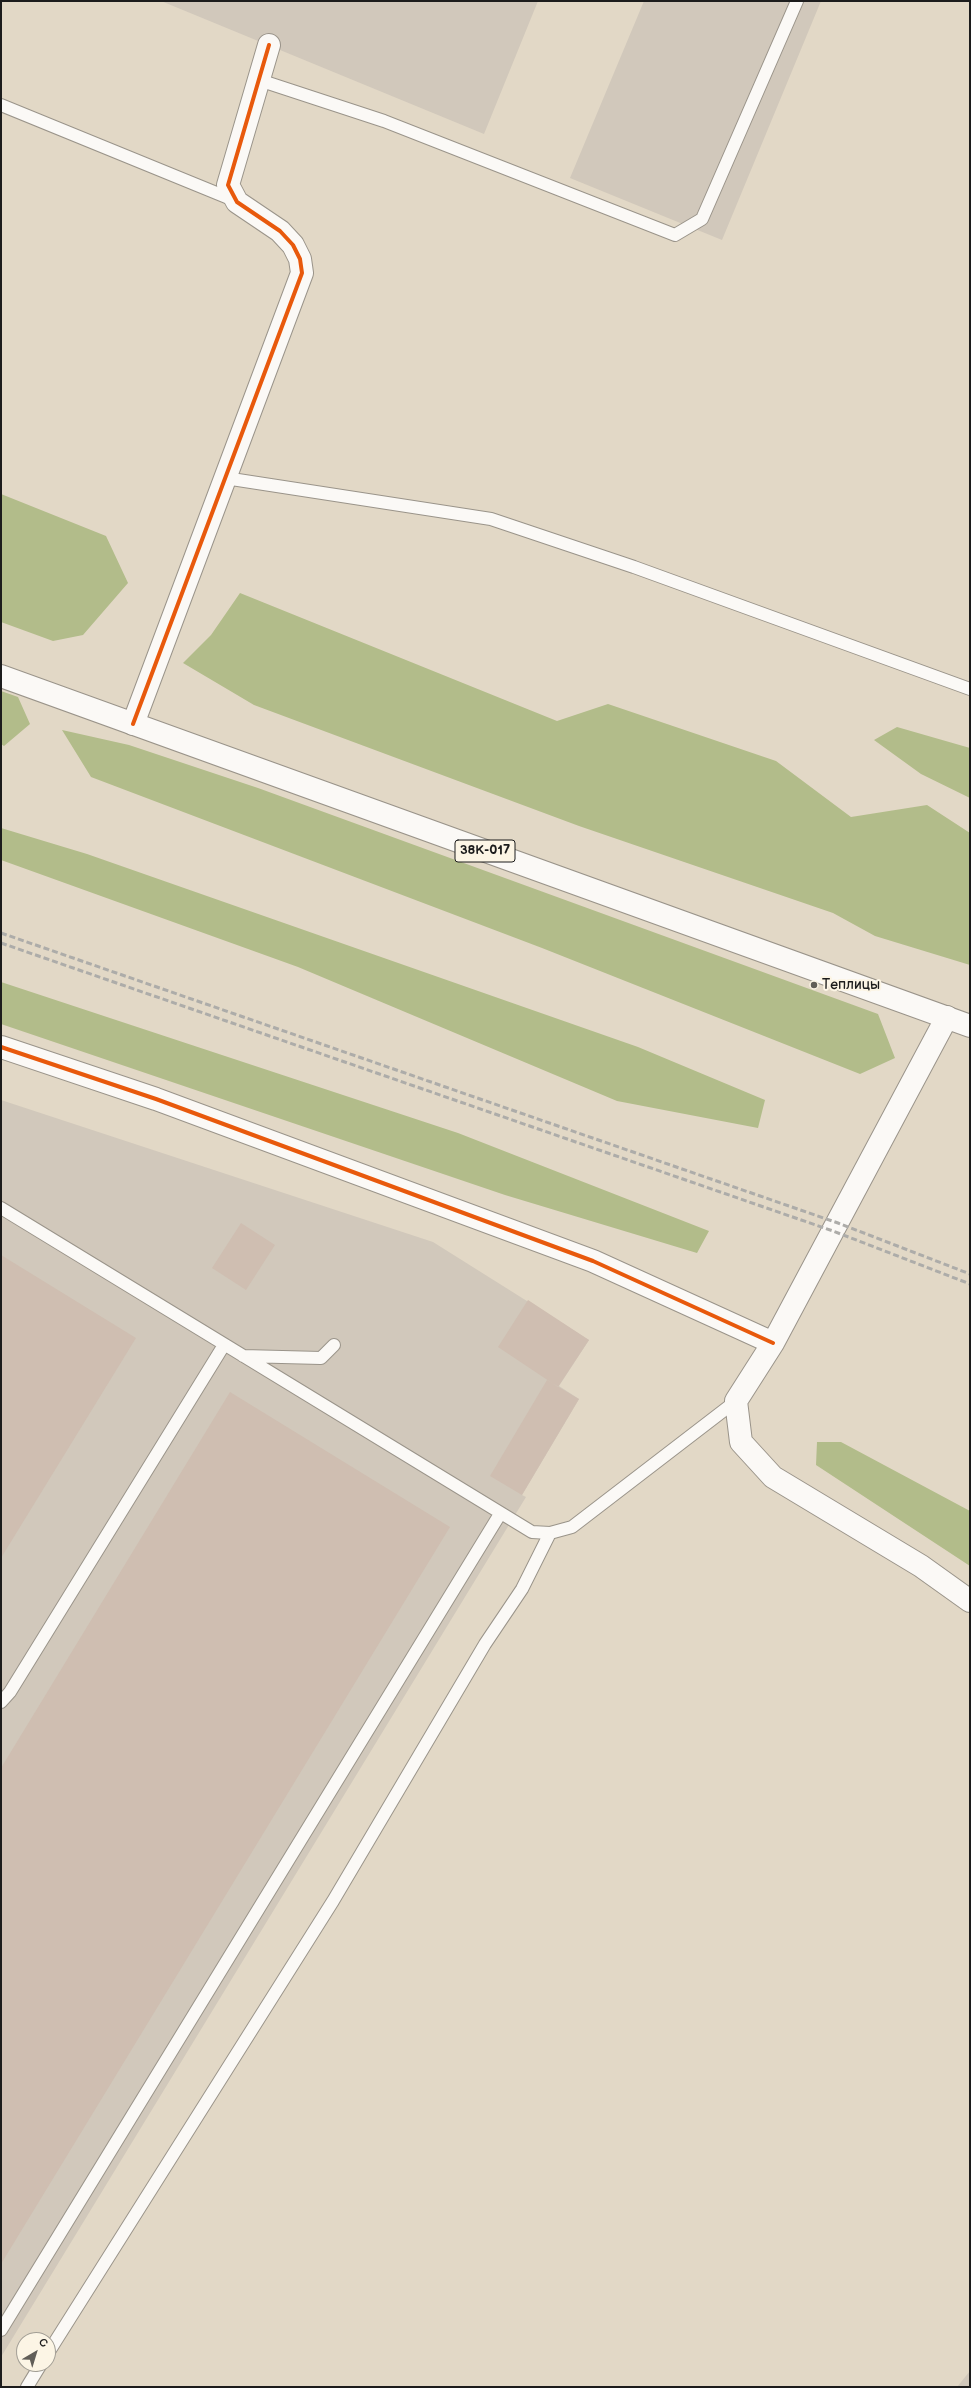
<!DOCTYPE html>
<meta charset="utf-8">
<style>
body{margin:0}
#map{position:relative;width:971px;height:2388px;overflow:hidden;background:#e2d8c6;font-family:"Balsamiq Sans",sans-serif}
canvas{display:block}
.frame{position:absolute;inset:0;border:2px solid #1c1c1c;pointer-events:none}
.north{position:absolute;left:16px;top:2332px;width:40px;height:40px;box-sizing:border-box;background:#fcf5e5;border:1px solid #a29e95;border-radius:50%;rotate:38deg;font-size:11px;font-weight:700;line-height:16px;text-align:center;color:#1c1c1c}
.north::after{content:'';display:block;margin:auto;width:14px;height:18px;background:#615e58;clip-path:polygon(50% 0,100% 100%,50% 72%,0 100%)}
</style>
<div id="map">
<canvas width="971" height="2388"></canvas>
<div class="frame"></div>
<div class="north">С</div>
</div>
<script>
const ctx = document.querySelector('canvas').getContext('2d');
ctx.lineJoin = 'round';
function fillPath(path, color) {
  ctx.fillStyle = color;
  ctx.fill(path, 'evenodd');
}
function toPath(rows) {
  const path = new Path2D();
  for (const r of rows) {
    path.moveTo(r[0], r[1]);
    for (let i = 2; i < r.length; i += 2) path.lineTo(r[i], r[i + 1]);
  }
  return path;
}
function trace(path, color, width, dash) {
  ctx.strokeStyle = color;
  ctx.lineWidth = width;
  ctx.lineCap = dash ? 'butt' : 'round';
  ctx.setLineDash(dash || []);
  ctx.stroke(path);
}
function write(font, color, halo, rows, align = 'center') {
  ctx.font = font + ' "Balsamiq Sans",sans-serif';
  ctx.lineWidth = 4;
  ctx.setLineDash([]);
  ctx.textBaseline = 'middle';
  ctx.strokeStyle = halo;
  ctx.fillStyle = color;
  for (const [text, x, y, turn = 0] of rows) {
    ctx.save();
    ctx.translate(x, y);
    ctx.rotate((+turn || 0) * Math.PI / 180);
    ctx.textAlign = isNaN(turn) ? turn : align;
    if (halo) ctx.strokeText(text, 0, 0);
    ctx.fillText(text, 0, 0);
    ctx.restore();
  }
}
const industrial = toPath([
 [161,1,538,1,484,134],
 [644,1,821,1,722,240,570,178],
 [1,1100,433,1242,589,1340,559,1386,579,1399,522,1495,526,1497,1,2357],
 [970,2371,970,2387,957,2387]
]);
const forest = toPath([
 [1,494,106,536,128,583,83,635,53,641,1,622],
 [240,593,557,721,608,704,776,761,851,817,927,805,970,833,970,965,875,936,833,913,579,826,254,705,183,663,211,635],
 [1,691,18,697,30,724,4,746,1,744],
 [897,727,970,748,970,798,921,774,874,740],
 [62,730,129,745,258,788,878,1014,895,1058,860,1074,542,948,91,777],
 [1,828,87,854,638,1047,765,1100,758,1128,617,1101,298,967,1,860],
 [1,982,458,1133,709,1231,697,1253,505,1195,1,1024],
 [817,1442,841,1442,970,1511,970,1566,816,1465]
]);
const building = toPath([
 [241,1223,275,1245,246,1290,212,1268],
 [1,1255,136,1338,1,1558],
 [528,1300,589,1340,558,1387,498,1347],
 [547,1380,579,1399,522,1495,490,1476],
 [230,1392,450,1527,1,2264,1,1768]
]);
const service = toPath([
 [259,80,384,121,675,235,702,219,797,1],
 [1,105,236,201],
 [225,478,491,519,634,567,970,689],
 [1,1208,532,1532,550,1533,572,1527,736,1401],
 [243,1356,321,1358,334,1345],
 [1,1702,10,1692,224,1345],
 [1,2330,500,1514],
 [48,2353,333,1901,485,1644,522,1589,550,1533],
 [27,2387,41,2364]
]);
const minor = toPath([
 [133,724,302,273,300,259,293,245,280,231,237,202,228,185,269,45],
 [947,1017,773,1343,736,1401,741,1442,773,1477,921,1566,970,1601],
 [1,1047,156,1099,593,1261,773,1343]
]);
const primary = toPath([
 [1,676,970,1026]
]);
const rail = toPath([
 [1,933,838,1223,970,1274],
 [1,943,833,1231,970,1284]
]);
const cycleway = toPath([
 [133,724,302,273,300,259,293,245,280,231,237,202,228,185,269,45],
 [1,1047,156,1099,593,1261,773,1343]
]);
const markers = [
 [814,985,4,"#615e58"]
];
const shields = [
 [485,851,60]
];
const shieldNames = [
 ["38К-017",485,851]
];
const poiNames = [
 ["Теплицы",822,985]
];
fillPath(industrial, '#d1c8bb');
fillPath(forest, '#b2bc8a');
fillPath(building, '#cfbeb1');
trace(service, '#9a948a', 14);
trace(minor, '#9a948a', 24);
trace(primary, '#9a948a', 24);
trace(service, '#fbf9f6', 12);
trace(minor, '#fbf9f6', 22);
trace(primary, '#fbf9f6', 22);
trace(rail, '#adaca9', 3, [6, 3]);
trace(cycleway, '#e8590c', 4);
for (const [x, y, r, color] of markers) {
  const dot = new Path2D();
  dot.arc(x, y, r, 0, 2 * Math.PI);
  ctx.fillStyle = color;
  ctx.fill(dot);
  trace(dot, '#fcf5e5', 1.5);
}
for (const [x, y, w] of shields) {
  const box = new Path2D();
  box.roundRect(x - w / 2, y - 11, w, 22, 3);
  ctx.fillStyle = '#fcf5e5';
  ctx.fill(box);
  trace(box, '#1c1c1c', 1);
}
write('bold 13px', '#1c1c1c', null, shieldNames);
write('14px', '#1c1c1c', '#fcf5e5', poiNames, 'left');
</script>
